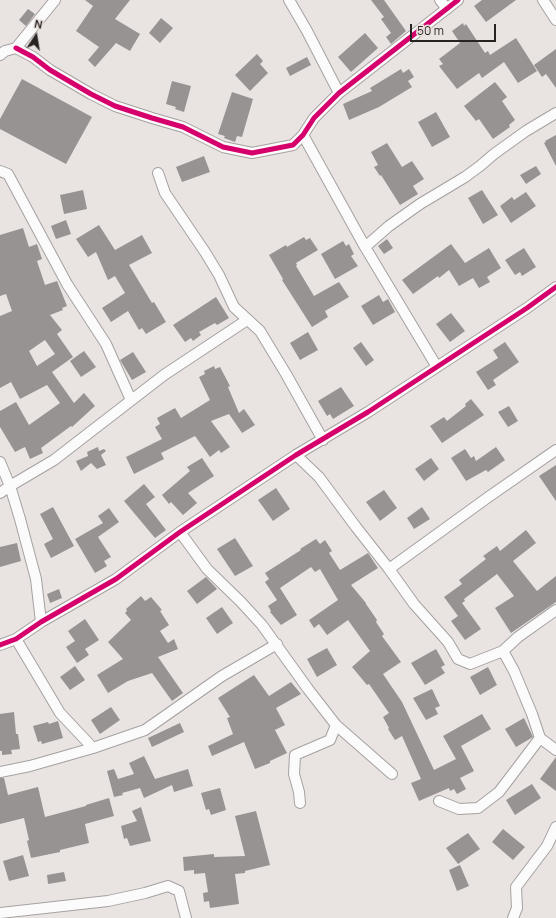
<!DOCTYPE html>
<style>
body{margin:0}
#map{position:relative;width:556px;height:918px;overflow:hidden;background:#e9e4e2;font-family:Manrope,sans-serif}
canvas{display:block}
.north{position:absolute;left:16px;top:16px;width:40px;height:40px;-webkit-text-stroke:3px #ece3df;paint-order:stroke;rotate:12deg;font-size:11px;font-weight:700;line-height:16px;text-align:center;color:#272422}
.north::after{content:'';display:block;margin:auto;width:14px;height:18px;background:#272422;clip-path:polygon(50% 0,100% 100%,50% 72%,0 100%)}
.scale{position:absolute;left:410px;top:24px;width:86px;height:18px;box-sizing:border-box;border:2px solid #272422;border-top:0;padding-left:5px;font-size:12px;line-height:14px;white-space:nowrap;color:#272422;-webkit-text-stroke:3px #ece3df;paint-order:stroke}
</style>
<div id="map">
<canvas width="556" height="918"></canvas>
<div class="north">N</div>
<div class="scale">50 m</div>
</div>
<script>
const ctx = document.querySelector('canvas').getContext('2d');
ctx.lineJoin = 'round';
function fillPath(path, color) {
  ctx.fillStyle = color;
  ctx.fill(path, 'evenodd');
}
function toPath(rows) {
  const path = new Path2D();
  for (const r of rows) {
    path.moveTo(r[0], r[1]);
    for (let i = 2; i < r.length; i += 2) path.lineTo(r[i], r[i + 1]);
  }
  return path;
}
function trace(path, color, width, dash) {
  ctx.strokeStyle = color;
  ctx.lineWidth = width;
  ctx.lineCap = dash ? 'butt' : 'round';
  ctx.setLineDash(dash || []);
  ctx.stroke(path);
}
const building = toPath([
 [85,0,130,0,115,19,140,34,130,51,116,43,95,67,88,60,99,47,76,31,93,6],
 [371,0,384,0,406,31,391,44,386,37,391,33,381,19,384,17],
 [482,0,516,0,486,22,474,6],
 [28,9,35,14,26,26,19,20],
 [161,18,173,28,160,43,149,33],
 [463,23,464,26,466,24,485,53,488,51,490,55,516,38,537,71,518,83,504,62,482,78,479,73,457,89,439,66,443,64,439,59,460,43,452,31],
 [365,33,378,48,351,72,338,57],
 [556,49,556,88,546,74,542,77,534,65],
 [257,54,263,61,260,64,268,73,250,91,235,75],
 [307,57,311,65,290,76,286,68],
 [401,69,403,73,409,69,414,77,408,81,412,87,379,107,349,120,343,104,372,91,370,88],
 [22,79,92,117,66,164,0,129,0,119],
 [172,81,191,86,184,112,175,109,176,107,166,104],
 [495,82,507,97,502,101,515,120,509,125,510,127,493,139,479,119,476,121,464,106],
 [232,92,253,99,242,137,237,136,235,142,224,138,225,136,218,134],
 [436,112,450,137,432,147,418,122],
 [556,135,556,166,544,143,546,142,545,141],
 [387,143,402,167,412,161,424,179,413,186,418,194,400,205,381,175,380,176,374,167,378,165,371,152],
 [204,156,210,172,182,182,176,167],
 [536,166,541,174,526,184,520,175],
 [83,190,87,209,64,214,60,195],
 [482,190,498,215,483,224,468,198],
 [526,192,536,206,511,223,500,206,512,197,514,200],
 [66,220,71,234,56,239,51,226],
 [99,225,115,250,142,235,152,253,129,265,152,303,154,302,166,322,146,334,142,328,139,330,128,311,111,322,102,308,125,293,115,276,108,280,96,252,88,257,76,239],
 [23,228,29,247,37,244,42,259,37,261,45,285,57,281,67,306,62,308,63,310,50,315,62,330,57,334,73,357,52,372,74,403,84,393,95,406,72,427,71,426,41,448,43,453,30,459,25,447,15,452,0,427,0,411,16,402,29,425,60,403,47,385,20,399,11,382,0,388,0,316,12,311,6,294,0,296,0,235],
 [45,340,55,354,37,366,29,351],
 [304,237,306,240,310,238,318,250,296,263,297,265,296,266,314,296,339,282,349,297,325,311,328,317,312,327,282,280,283,279,269,255,286,245,287,247],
 [387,239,393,248,384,254,378,246],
 [343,241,346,246,349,244,354,254,351,256,358,266,335,279,321,254],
 [451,244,465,263,489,248,501,268,487,277,490,282,479,288,473,278,459,286,449,270,439,278,438,276,413,294,402,280],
 [524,248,536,267,522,276,520,272,515,275,505,260],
 [379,295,383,302,388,299,395,312,373,325,361,306],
 [216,297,229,318,217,325,215,323,199,332,201,335,193,341,191,338,185,342,173,325],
 [451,313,465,331,450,342,436,324],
 [308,332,318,350,300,360,290,343],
 [361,342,374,360,366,366,353,348],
 [505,342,519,362,493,380,496,385,488,390,476,372,498,358,493,350],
 [84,351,96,367,81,377,70,361],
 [133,352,146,372,132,380,120,360],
 [214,366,215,369,220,367,230,386,228,387,239,413,244,409,255,425,242,433,229,414,211,421,230,447,221,453,219,450,210,457,195,436,161,453,164,459,134,474,126,457,162,439,155,427,160,424,157,418,175,408,181,418,210,400,199,377,205,374,204,371],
 [341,387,354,406,333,419,330,414,327,416,318,401],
 [471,399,484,415,442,443,430,426,444,417,447,421,466,406,465,404],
 [509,406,518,421,508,427,498,412],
 [98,447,99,451,104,449,106,451,101,455,106,465,97,469,91,463,81,471,76,461,88,456,87,452],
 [496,447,505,460,488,472,486,470,466,481,451,458,465,449,471,458,474,456,476,461],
 [202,458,214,476,188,493,197,503,183,515,171,502,169,504,162,495,190,471,187,467],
 [431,458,439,469,424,481,415,469],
 [556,465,556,501,539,476],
 [144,484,155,497,146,504,166,530,155,538,124,501],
 [276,488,290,509,273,521,258,500],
 [384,490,397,508,380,521,366,502],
 [53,507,74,546,51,558,44,544,53,539,40,514],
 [422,507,430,519,414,529,407,518],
 [109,508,119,522,98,537,111,557,104,561,107,566,95,573,75,539,103,523,98,516],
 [526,530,536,543,513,561,537,591,556,576,556,602,511,633,495,608,514,596,497,574,464,599,465,601,462,603,481,629,465,640,451,621,458,616,444,597,462,584,459,580,486,559,483,556,497,546,500,551],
 [235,538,253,566,235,576,217,549],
 [316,539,320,544,325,540,332,551,329,553,340,570,368,553,378,568,351,585,366,603,366,604,377,620,376,622,384,634,382,636,401,662,383,674,402,702,434,770,456,759,443,736,482,714,491,729,461,746,474,771,460,778,466,789,457,794,454,789,450,791,449,788,419,801,411,783,421,779,402,736,395,740,388,729,389,728,383,717,389,713,369,684,367,685,352,667,370,651,348,620,327,635,319,624,314,628,309,620,338,600,320,569,315,572,311,567,280,588,297,615,281,625,270,612,271,611,268,606,277,600,265,582,269,579,265,573,301,550,300,549],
 [17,543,21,561,0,567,0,547],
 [206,577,217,589,197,604,187,591],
 [59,589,62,598,50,603,47,594],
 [141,596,145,601,151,597,162,610,160,611,169,625,160,631,168,643,174,639,178,649,158,657,183,693,172,701,152,673,128,681,108,693,97,675,123,659,108,642,131,620,125,613,127,611,126,609],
 [222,607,233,623,217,634,206,618],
 [85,619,99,640,85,649,89,655,77,663,66,647,75,641,68,631],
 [327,648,337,665,317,677,307,659],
 [436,649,445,665,441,667,445,673,425,685,411,663],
 [75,666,85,680,70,690,60,677],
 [488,667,497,685,480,695,470,677],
 [254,675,269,696,291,682,301,694,276,708,285,725,275,730,287,753,270,761,270,763,255,769,244,742,212,756,208,746,233,734,227,718,230,717,218,698],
 [432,689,440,706,435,708,438,714,426,720,413,698],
 [111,707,120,720,100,734,91,720],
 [14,712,16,734,18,734,20,749,11,750,12,754,2,755,2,751,0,751,0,714],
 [524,718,533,737,516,747,505,729],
 [58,721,63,738,42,744,41,741,38,742,33,726,48,722,49,724],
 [180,723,184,732,152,747,148,738],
 [144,756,155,779,188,769,193,786,174,792,172,785,144,798,140,788,122,793,123,795,114,797,107,771,114,769,118,779,134,774,129,763],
 [556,757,556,791,540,779],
 [0,778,4,778,8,795,38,787,45,817,86,806,86,805,109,798,114,816,85,824,89,843,60,850,60,852,31,858,27,841,29,840,24,818,0,824],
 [532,784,541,798,515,815,506,800],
 [220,788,226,810,211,815,209,809,206,810,201,793],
 [141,807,151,841,130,846,127,838,124,839,121,826,137,821,132,811],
 [256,811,270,865,245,871,245,873,235,874,239,904,210,908,209,901,204,902,203,893,208,892,205,873,194,874,194,870,184,871,183,857,214,854,214,857,245,856,235,816],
 [503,829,525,847,513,860,492,842],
 [468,833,480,849,458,864,446,848],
 [23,855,29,876,9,881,3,861],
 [460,865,469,886,457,891,449,870],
 [64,872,66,881,48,884,47,875]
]);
const street = toPath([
 [289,0,307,31,339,93],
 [440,0,447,9],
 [543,0,556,20],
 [16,48,33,57,50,70,91,94,115,106,152,118,183,127,223,147,252,153,293,145,303,135,314,118,339,93,458,0],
 [0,55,5,51,16,48,55,0],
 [303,135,365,247,437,367],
 [0,171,8,174,67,284,106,344,131,400],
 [158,173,165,193,205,252,219,275,234,307,260,331,286,374,323,440],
 [365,247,389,226,420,204,465,177,480,166,494,154,526,131,556,113],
 [296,455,319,477,356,527,389,569,414,604,448,642,458,659,470,664,503,651,518,637,556,610],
 [0,462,10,486,20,519,36,579,41,622],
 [0,493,10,486,54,460,164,375,247,320],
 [180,532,207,569,241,602,262,625,308,689,336,725,392,774],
 [389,569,487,498,556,450],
 [16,639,60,713,93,748],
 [0,645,16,639,41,622,116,579,180,532,296,455,368,412,527,308,556,287],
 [503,651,514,671,532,714,540,738,556,750],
 [0,772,30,766,93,748,145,730,222,676,277,644],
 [439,801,459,809,478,808,499,792,540,738],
 [300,803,299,792,294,774,295,755,330,740,336,725],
 [0,913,108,901,145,893,168,886,179,891,186,918],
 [513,918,517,908,516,887,547,846,556,827]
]);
const cycleway = toPath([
 [16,48,33,57,50,70,91,94,115,106,152,118,183,127,223,147,252,153,293,145,303,135,314,118,339,93,458,0],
 [0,645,16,639,41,622,116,579,180,532,296,455,368,412,527,308,556,287]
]);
fillPath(building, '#969392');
trace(street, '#a5a1a0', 12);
trace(street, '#fcfbfb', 10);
trace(cycleway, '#d6006c', 5);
</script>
